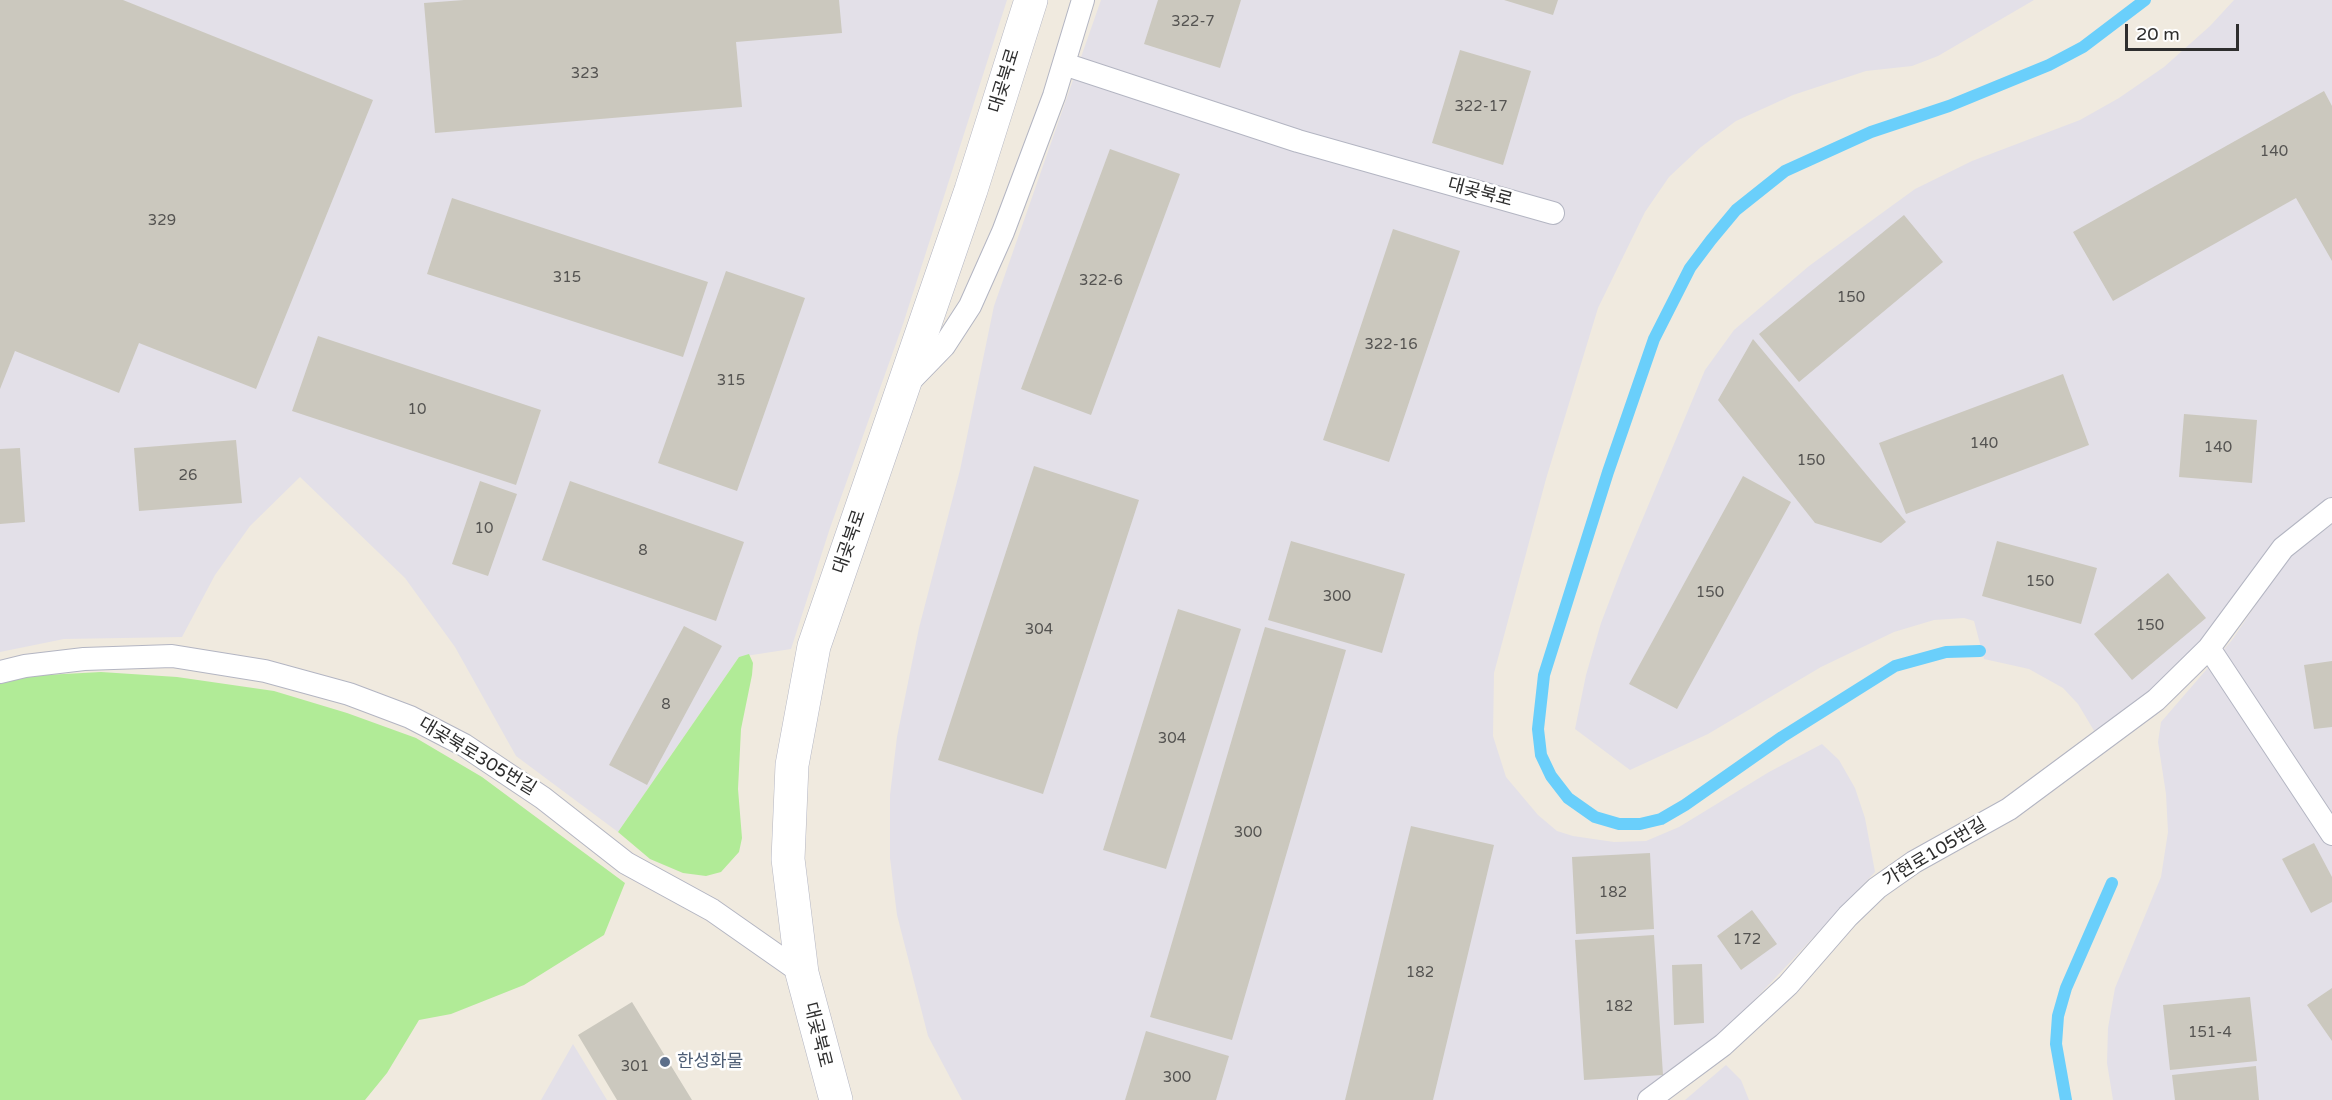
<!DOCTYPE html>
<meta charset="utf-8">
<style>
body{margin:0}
#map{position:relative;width:2332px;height:1100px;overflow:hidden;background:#f0eadf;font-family:"Varela Round",sans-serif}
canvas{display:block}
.scale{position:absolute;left:2125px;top:24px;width:114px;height:27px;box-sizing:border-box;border:3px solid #2e2e2e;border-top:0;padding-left:8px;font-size:18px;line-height:21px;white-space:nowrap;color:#2e2e2e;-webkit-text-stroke:4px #fff;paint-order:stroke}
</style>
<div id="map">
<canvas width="2332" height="1100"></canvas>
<div class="scale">20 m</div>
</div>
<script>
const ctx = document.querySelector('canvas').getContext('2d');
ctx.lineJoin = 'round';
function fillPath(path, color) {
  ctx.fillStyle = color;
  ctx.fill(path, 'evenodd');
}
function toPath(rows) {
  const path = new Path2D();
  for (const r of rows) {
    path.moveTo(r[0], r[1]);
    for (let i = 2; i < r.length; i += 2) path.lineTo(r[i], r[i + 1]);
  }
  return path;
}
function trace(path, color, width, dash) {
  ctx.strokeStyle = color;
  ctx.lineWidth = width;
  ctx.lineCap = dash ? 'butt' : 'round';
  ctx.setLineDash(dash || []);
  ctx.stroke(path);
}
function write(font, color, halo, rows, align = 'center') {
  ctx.font = font + ' "Varela Round","Noto Sans KR",sans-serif';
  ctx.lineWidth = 5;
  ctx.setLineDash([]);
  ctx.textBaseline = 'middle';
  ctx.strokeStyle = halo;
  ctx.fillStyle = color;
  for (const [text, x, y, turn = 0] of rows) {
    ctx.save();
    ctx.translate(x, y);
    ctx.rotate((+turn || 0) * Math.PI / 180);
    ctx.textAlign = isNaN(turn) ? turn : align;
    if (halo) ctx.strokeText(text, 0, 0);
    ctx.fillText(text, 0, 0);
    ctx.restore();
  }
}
const industrial = toPath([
 [0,0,1007,0,903,324,830,528,791,649,739,657,618,832,516,756,455,647,405,578,300,477,250,526,215,575,182,637,64,639,0,652],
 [1101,0,2034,0,1938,56,1912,66,1866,71,1793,95,1736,121,1701,147,1669,177,1645,212,1598,308,1546,479,1494,673,1493,736,1506,777,1538,815,1557,831,1573,836,1614,842,1646,841,1679,827,1769,772,1822,744,1839,760,1855,788,1865,818,1875,872,1728,1028,1649,1093,1635,1100,962,1100,928,1036,897,915,890,858,890,795,897,737,919,628,960,470,994,306],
 [2234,0,2332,0,2332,500,2310,511,2294,525,2209,633,2129,713,2096,734,2078,704,2063,688,2029,669,1984,659,1974,621,1964,618,1934,620,1894,632,1821,667,1708,734,1630,770,1575,729,1586,675,1601,623,1622,568,1705,370,1734,330,1809,266,1915,189,1972,161,2080,120,2119,98,2164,67,2210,26],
 [2332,524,2332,1100,2113,1100,2107,1063,2108,1028,2115,988,2161,877,2168,832,2166,794,2158,742,2161,722,2232,640,2288,557],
 [573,1044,607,1100,541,1100],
 [1726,1065,1741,1080,1749,1100,1685,1100]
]);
const green = toPath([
 [749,654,753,663,752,675,741,729,738,789,742,838,739,852,721,872,706,876,683,873,650,859,618,832,739,657],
 [101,672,177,677,274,691,347,713,416,738,482,777,625,883,604,935,524,985,451,1014,419,1020,387,1073,365,1100,0,1100,0,683,27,676]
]);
const stream = toPath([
 [1980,651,1946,652,1895,666,1782,737,1685,805,1661,819,1640,824,1619,824,1595,817,1568,798,1551,776,1541,755,1538,729,1544,675,1608,472,1654,339,1690,268,1711,240,1736,210,1785,171,1871,132,1949,106,2049,65,2083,47,2145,0],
 [2066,1100,2056,1044,2058,1016,2066,988,2112,883]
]);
const building = toPath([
 [0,0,123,0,373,100,256,389,139,343,119,393,15,351,0,389],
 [464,0,839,0,842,33,736,42,742,107,435,133,424,3],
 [1158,0,1241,0,1220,68,1144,44],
 [1504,0,1558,0,1553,15],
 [1460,50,1531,71,1503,165,1432,143],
 [2324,91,2332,106,2332,261,2296,198,2113,301,2073,232],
 [1110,149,1180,174,1091,415,1021,389],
 [452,198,708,282,683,357,427,274],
 [1904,215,1943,262,1799,382,1759,334],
 [1393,229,1460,251,1389,462,1323,440],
 [726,271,805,298,737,491,658,463],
 [318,336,541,410,516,485,292,411],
 [1753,339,1906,522,1881,543,1815,523,1718,400],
 [2063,374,2089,445,1906,514,1879,443],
 [2184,414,2257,420,2252,483,2179,477],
 [236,440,242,503,139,511,134,448],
 [20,448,25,522,0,524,0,449],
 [1034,466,1139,500,1043,794,938,760],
 [1743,476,1791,502,1677,709,1629,684],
 [480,481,517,494,488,576,452,564],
 [570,481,744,542,716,621,542,560],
 [1291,541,1405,574,1382,653,1268,620],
 [1997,541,2097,568,2081,624,1982,596],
 [2168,573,2206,618,2132,680,2094,634],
 [1178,609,1241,629,1166,869,1103,850],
 [684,626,722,646,647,785,609,765],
 [1265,627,1346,650,1232,1040,1150,1017],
 [2332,661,2332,727,2314,729,2304,665],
 [1411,826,1494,845,1433,1100,1345,1100],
 [2314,843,2332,877,2332,902,2311,913,2282,859],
 [1650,853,1654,929,1576,934,1572,857],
 [1752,910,1777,944,1741,970,1717,936],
 [1654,935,1663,1075,1584,1080,1575,940],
 [1702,964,1704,1023,1674,1025,1672,965],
 [2332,988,2332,1041,2307,1005],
 [2250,997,2257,1061,2170,1070,2163,1005],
 [632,1002,692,1100,617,1100,578,1035],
 [1146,1031,1229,1056,1216,1100,1125,1100],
 [2256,1066,2259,1100,2175,1100,2172,1075]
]);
const lane = toPath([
 [1064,64,1298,141,1553,213],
 [909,382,944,346,970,306,1003,232,1054,96,1083,0],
 [2209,648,2332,834],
 [0,672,25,666,84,659,172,656,265,671,349,694,410,717,464,745,543,798,626,863,712,910,802,973],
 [1649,1100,1723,1045,1788,985,1848,916,1877,888,1914,862,2009,809,2156,700,2209,648,2283,548,2332,509]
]);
const secondary = toPath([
 [836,1100,802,973,788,859,792,765,814,646,971,190,1031,0]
]);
const markers = [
 [665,1062,6,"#5c6f8a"]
];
const numberNames = [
 ["322-7",1193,22],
 ["323",585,74],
 ["322-17",1481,107],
 ["140",2274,152],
 ["329",162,221],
 ["315",567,278],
 ["322-6",1101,281],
 ["150",1851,298],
 ["322-16",1391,345],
 ["315",731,381],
 ["10",417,410],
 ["140",1984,444],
 ["140",2218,448],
 ["150",1811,461],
 ["26",188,476],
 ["10",484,529],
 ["8",643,551],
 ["150",2040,582],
 ["150",1710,593],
 ["300",1337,597],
 ["150",2150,626],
 ["304",1039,630],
 ["8",666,705],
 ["304",1172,739],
 ["300",1248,833],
 ["182",1613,893],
 ["172",1747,940],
 ["182",1420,973],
 ["182",1619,1007],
 ["151-4",2210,1033],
 ["301",635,1067],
 ["300",1177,1078]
];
const streetNames = [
 ["대곶북로",1005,81,-73],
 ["대곶북로",1480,193,15],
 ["대곶북로",850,542,-71],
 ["대곶북로305번길",477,757,31],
 ["가현로105번길",1935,853,-31],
 ["대곶북로",817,1035,76]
];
const serviceNames = [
 ["한성화물",677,1062]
];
fillPath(industrial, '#e3e0e8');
fillPath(green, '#b1eb97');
trace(stream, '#6acffb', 12);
fillPath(building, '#cbc8be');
trace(lane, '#b3b5c2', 24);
trace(secondary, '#b3b5c2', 34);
trace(lane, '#fff', 22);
trace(secondary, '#fff', 33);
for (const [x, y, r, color] of markers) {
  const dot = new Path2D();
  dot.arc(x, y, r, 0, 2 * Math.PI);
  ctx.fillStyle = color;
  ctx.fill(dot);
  trace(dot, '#fff', 2);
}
write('15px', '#555452', null, numberNames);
write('18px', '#2e2e2e', '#fff', streetNames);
write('18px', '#4e5e75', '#fff', serviceNames, 'left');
</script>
